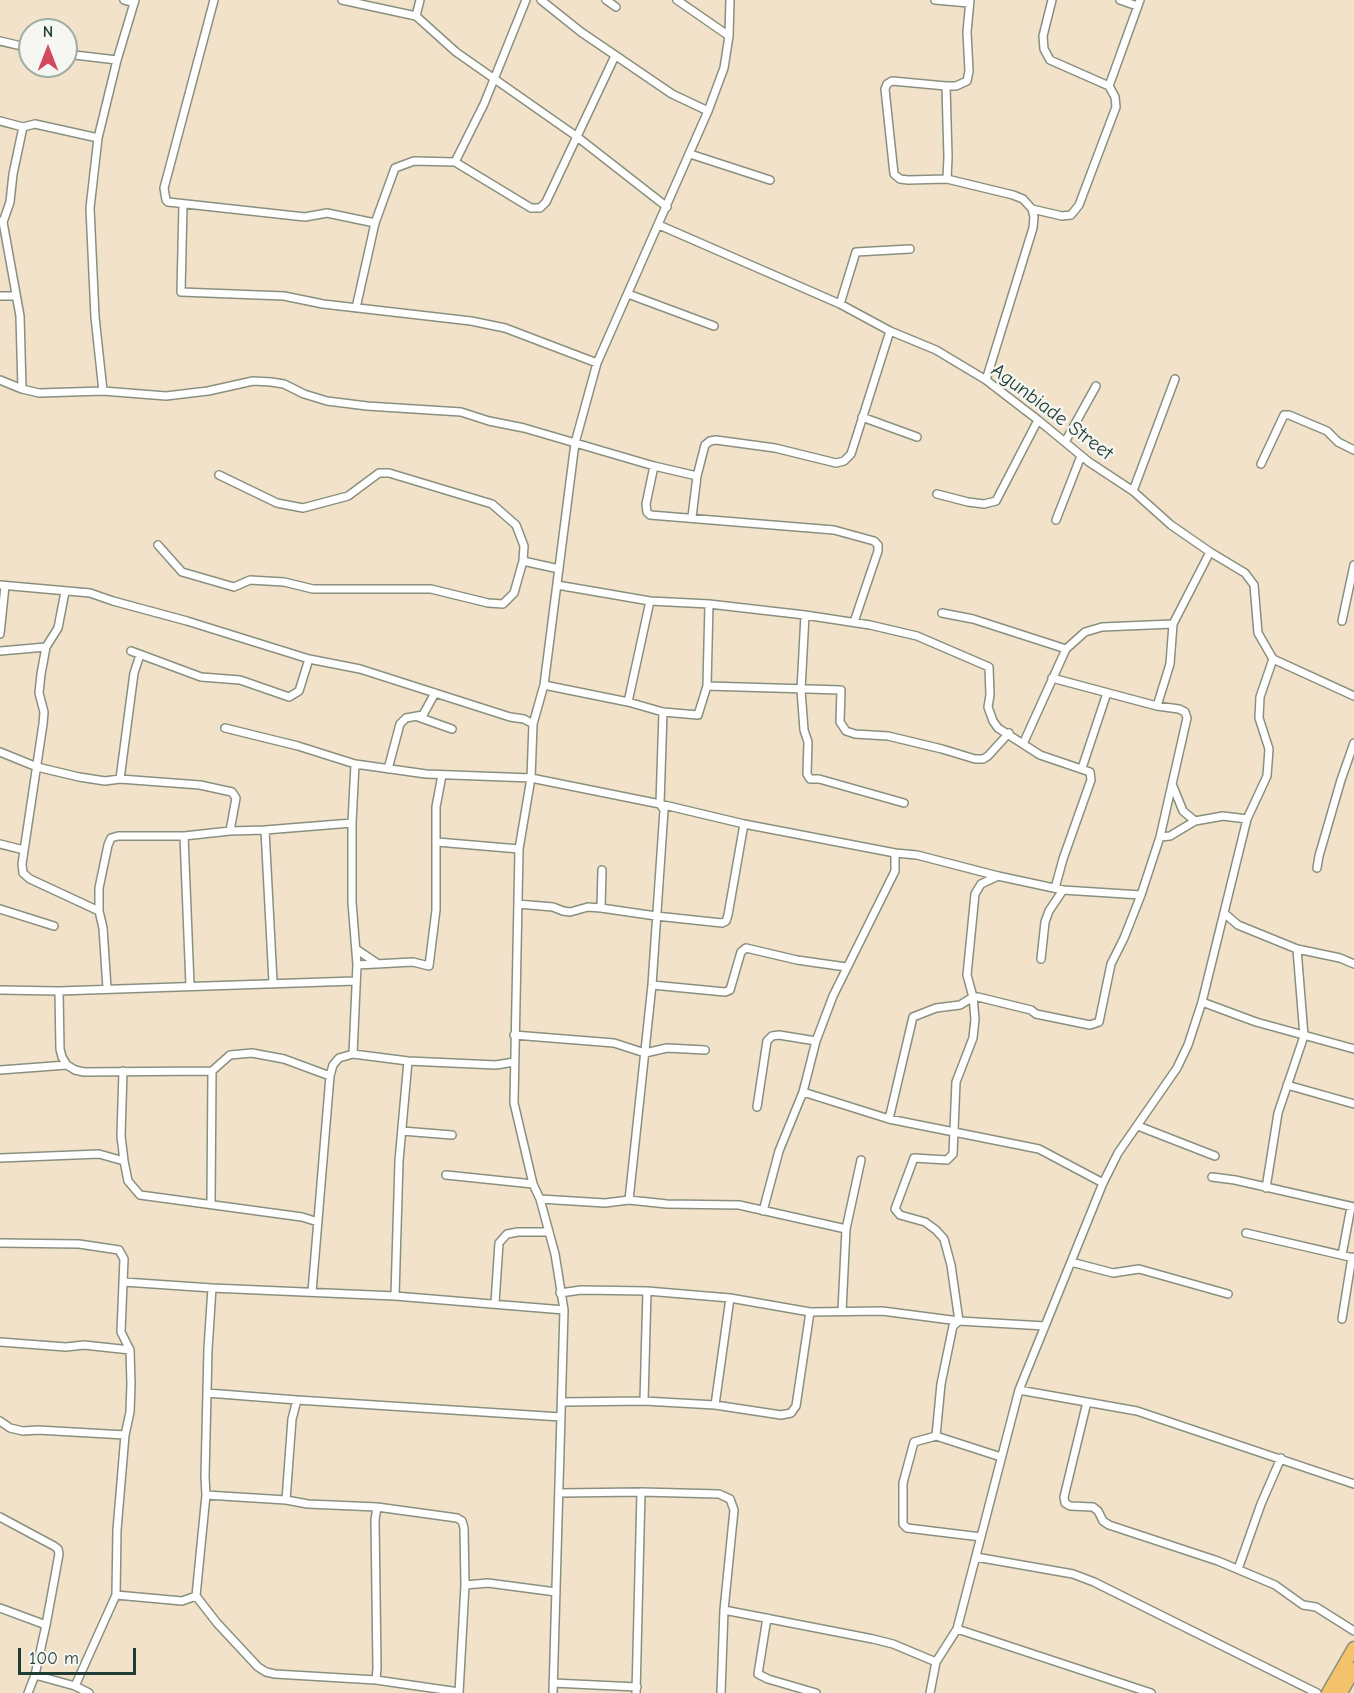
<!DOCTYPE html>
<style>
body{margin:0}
#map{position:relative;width:1354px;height:1693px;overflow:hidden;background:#f3e2ca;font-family:"Comic Neue",sans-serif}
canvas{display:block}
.north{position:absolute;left:18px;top:18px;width:60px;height:60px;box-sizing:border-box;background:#f6f6f2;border:2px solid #a0aca6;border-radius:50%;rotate:0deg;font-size:16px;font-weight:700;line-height:24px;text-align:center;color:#1f3d34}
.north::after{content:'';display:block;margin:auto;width:21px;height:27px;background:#d1495b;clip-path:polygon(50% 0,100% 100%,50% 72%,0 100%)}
.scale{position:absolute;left:18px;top:1648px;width:118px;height:27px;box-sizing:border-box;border:3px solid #1f3d34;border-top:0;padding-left:8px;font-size:18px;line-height:21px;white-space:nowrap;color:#1f3d34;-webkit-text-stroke:4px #f6f6f2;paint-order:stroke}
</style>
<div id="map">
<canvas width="1354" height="1693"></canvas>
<div class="north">N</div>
<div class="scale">100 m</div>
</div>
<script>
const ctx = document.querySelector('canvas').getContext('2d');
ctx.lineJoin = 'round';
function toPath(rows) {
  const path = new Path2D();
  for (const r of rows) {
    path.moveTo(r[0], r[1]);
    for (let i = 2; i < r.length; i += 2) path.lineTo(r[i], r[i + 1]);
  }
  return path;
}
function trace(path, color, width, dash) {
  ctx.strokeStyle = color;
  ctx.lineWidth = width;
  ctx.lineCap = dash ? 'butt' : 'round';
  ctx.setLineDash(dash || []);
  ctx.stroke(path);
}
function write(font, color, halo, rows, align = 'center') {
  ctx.font = font + ' "Comic Neue",sans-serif';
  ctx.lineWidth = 5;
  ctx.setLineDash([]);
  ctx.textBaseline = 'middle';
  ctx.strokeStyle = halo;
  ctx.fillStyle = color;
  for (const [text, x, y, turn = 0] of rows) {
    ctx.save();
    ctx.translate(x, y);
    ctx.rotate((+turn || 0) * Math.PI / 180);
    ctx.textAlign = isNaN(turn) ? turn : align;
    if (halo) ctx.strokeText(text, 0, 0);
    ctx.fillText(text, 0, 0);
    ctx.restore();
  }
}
const street = toPath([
 [124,0,134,3],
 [214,0,164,188,166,200,168,202,305,217,327,213,375,223,356,308],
 [342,0,416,16,456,52,576,136,667,207],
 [541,0,581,32,672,94,708,111],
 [606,0,616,7],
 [677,0,729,36],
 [935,0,969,3],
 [1052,0,1043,36,1044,49,1050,60,1109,86],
 [1120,0,1137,6],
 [416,16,420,0],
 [0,41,30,48],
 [66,54,117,60],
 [946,86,948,157,947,179,1013,195,1023,199,1032,209,1034,217,1033,228,986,380],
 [0,121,23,127],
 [690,154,770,180],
 [455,162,531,208,540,208,546,202,615,56],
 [947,179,908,180,900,179,894,174,885,89,887,84,892,81,946,86,956,86,967,81,969,71,967,32,970,0],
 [183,204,181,292,284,296,323,304,471,321,505,328,597,363],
 [1032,209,1062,216,1071,215,1079,205,1116,107,1115,97,1109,86,1140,0],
 [0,221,3,222,10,202,13,174,23,127,35,124,98,138],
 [3,222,20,316,22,389],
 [375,223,395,168,414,161,455,162,484,104,526,0],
 [659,225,840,304,890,331,936,350,986,380,1038,420,1089,462,1133,491,1171,525,1210,552,1245,573,1254,585,1258,633,1273,659,1354,696],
 [628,294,714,326],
 [0,296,16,296],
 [840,304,856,252,910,249],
 [0,380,22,389,39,393,103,391,166,396,208,391,253,381,271,382,284,384,304,394,327,401,367,406,461,412,489,421,524,428,654,466,697,476],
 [103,391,95,317,90,208,98,138,117,60,135,0],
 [862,417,917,437],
 [1065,442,1096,386],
 [1261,464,1284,415,1289,415,1327,431,1338,442,1354,450],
 [654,466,646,504,647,512,650,515,834,530,874,541,878,545,878,551,854,622],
 [219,475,277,503,303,508,348,496,379,473,389,473,492,504,516,525,524,546,523,561,559,569],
 [1133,491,1175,379],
 [937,494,968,502,984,504,996,501,1038,420],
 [692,517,697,476,705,445,710,441,716,440,775,448,836,463,844,461,851,454,890,331],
 [1056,520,1081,456],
 [158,545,182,572,234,587,250,580,284,582,313,589,431,589,488,603,503,604,514,593,523,561],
 [0,585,90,593,113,601,187,621,309,659,360,669,510,717,524,719,533,724],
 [557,585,650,601,709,604,805,615,870,625,917,636,989,667,990,695,988,707,993,721,998,728,1040,755,1090,772,1091,780,1063,859,1055,888],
 [65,592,58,628,46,647,41,674,39,693,44,712,43,724,22,864,23,873,30,879,99,911],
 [942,613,973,619,1066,649],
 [805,615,801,690,804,730,808,742,807,774,810,779,819,779,904,803],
 [1342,621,1354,565],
 [0,634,5,586],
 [0,651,46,647],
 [131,651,201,677,240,680,289,697,299,691,309,659],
 [544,685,628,702,663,712,698,715,707,686,709,604],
 [707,686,841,690,840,722,846,731,855,734,888,736,942,749,975,759,983,759,988,756,1009,733],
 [628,702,650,601],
 [1157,706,1170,664,1173,624,1210,552],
 [418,717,452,729],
 [225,728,298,746,355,764,426,774,531,778,660,804,744,824,895,853,917,855,998,876,1063,890,1141,895],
 [1023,744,1066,649,1085,632,1102,627,1173,624],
 [0,752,37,767,79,777,105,781,120,779,200,785,232,792,236,798,230,831,265,830,352,823],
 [1082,768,1107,693],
 [388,769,400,724,406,718,423,715,435,693],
 [120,779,134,673,140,655],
 [1172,784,1183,811,1195,821],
 [265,830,273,982],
 [184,836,190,985],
 [1160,837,1170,836,1195,821,1223,816,1247,819],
 [437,842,519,849],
 [0,844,24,850],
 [1317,868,1319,856,1341,780,1354,743],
 [518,904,553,907,563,911,570,912,588,907,601,908,656,916,722,923,726,921,728,915,744,824],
 [601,908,602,870],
 [0,909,54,926],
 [1224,913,1238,925,1297,949,1340,958,1354,964],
 [356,949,378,964],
 [1041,959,1045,922,1049,911,1063,890],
 [357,965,413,962,429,966,436,910,436,807,442,775],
 [652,985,725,992,730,990,741,952,746,948,797,960,846,967],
 [107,988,103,928,99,911,99,888,108,845,111,838,118,836,184,836,230,831],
 [0,990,59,991,355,981],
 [59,991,60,1049,62,1057,67,1065,75,1070,84,1072,212,1071,230,1055,252,1053,284,1059,330,1076,333,1065,339,1058,353,1054,408,1061,496,1065,514,1062],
 [1202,1002,1256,1022,1354,1049],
 [514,1035,614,1043,645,1053,667,1048,705,1050],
 [353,1054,357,965,352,902,352,823,355,764],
 [0,1070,67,1065],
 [123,1071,121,1136,124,1161,128,1181,140,1195,302,1217,318,1222],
 [1287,1085,1354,1104],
 [803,1092,889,1119,1039,1149,1103,1183],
 [757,1107,767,1041,772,1036,779,1035,816,1041],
 [889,1119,913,1017,936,1008,960,1005,973,997,978,997,1031,1010,1036,1014,1090,1025,1099,1022,1111,964,1124,938,1141,895,1160,837,1187,718,1185,712,1179,709,1157,706,1052,678],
 [1138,1126,1215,1156],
 [402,1131,452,1135],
 [0,1158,99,1154,124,1161],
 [446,1175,533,1184],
 [1212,1177,1235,1180,1354,1207],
 [1266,1188,1278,1113,1304,1036,1297,949],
 [540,1199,605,1203,629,1200,667,1204,739,1205,846,1229],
 [629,1200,652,985,664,810,660,804,663,712],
 [211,1203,212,1071],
 [763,1211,779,1151,803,1092,816,1041,833,996,895,871,895,853],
 [1246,1233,1354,1258],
 [0,1243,79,1244,119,1250,124,1259,121,1332,130,1350,131,1384,130,1412,125,1435,117,1530,116,1595,75,1686],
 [1342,1255,1351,1207],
 [1071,1262,1113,1273,1139,1269,1228,1294],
 [124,1282,212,1288,395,1296,564,1310],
 [212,1288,208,1349,205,1477,206,1495,196,1596,217,1623,258,1667,266,1672,275,1674,376,1680,459,1692],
 [312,1292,330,1076],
 [560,1293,581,1290,647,1291,730,1298,810,1312,882,1311,959,1321,1045,1326],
 [395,1296,399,1161,408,1061],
 [495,1303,499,1243,507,1234,518,1232,549,1232],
 [842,1311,846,1229,861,1160],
 [1342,1319,1352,1257],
 [0,1342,66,1347,84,1345,130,1350],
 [1019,1390,1137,1411,1354,1484],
 [207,1393,297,1400,561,1417],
 [644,1401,647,1291],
 [562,1402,644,1401,715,1405,781,1415,791,1413,796,1406,810,1312],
 [1087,1402,1064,1497,1065,1503,1070,1506,1093,1507,1098,1511,1103,1521,1109,1525,1218,1561,1275,1585,1303,1605,1316,1607,1354,1631],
 [715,1405,730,1298],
 [0,1421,10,1428,23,1431,38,1430,125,1435],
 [936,1436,1001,1457],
 [560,1493,641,1492,719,1494,730,1499,734,1510,724,1610,721,1693],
 [206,1495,286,1500,308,1504,377,1507,457,1518,462,1521,464,1528,465,1585,459,1693],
 [286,1500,292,1419,297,1400],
 [0,1517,54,1546,58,1549,59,1554,46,1625,35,1675,28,1693],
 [981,1537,907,1528,903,1524,903,1483,914,1442,936,1436,941,1384,953,1326,959,1321,951,1265,944,1239,936,1230,925,1222,900,1215,895,1209,914,1158,947,1160,953,1154,956,1082,973,1038,975,1019,973,997,967,975,975,894,981,884,998,876],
 [976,1557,1073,1574,1094,1582,1317,1693],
 [1238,1569,1261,1504,1281,1458],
 [465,1585,488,1583,556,1592],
 [116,1595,182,1601,196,1596],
 [0,1608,46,1625],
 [724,1610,873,1639,893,1644,936,1662],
 [767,1618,758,1674,768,1679,816,1693],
 [957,1629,1151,1693],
 [35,1675,75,1686,89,1693],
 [376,1680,377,1668,375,1520,377,1507],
 [553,1683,637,1687],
 [553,1693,564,1310,555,1254,540,1199,533,1184,514,1103,519,849,531,778,533,724,544,685,575,443,597,363,708,111,724,68,729,36,730,0],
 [636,1693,641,1492],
 [930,1693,936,1662,957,1629,1019,1390,1103,1183,1118,1153,1177,1068,1188,1045,1202,1002,1247,819,1267,776,1269,749,1259,718,1260,697,1273,659]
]);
const highway = toPath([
 [1328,1693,1354,1648],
 [1341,1693,1354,1669]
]);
const streetNames = [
 ["Agunbiade Street",1052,412,37]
];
trace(street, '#89907f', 10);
trace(highway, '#89907f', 15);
trace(street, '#fff', 7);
trace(highway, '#f3c26a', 12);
write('20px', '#1f3d34', '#f6f6f2', streetNames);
</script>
